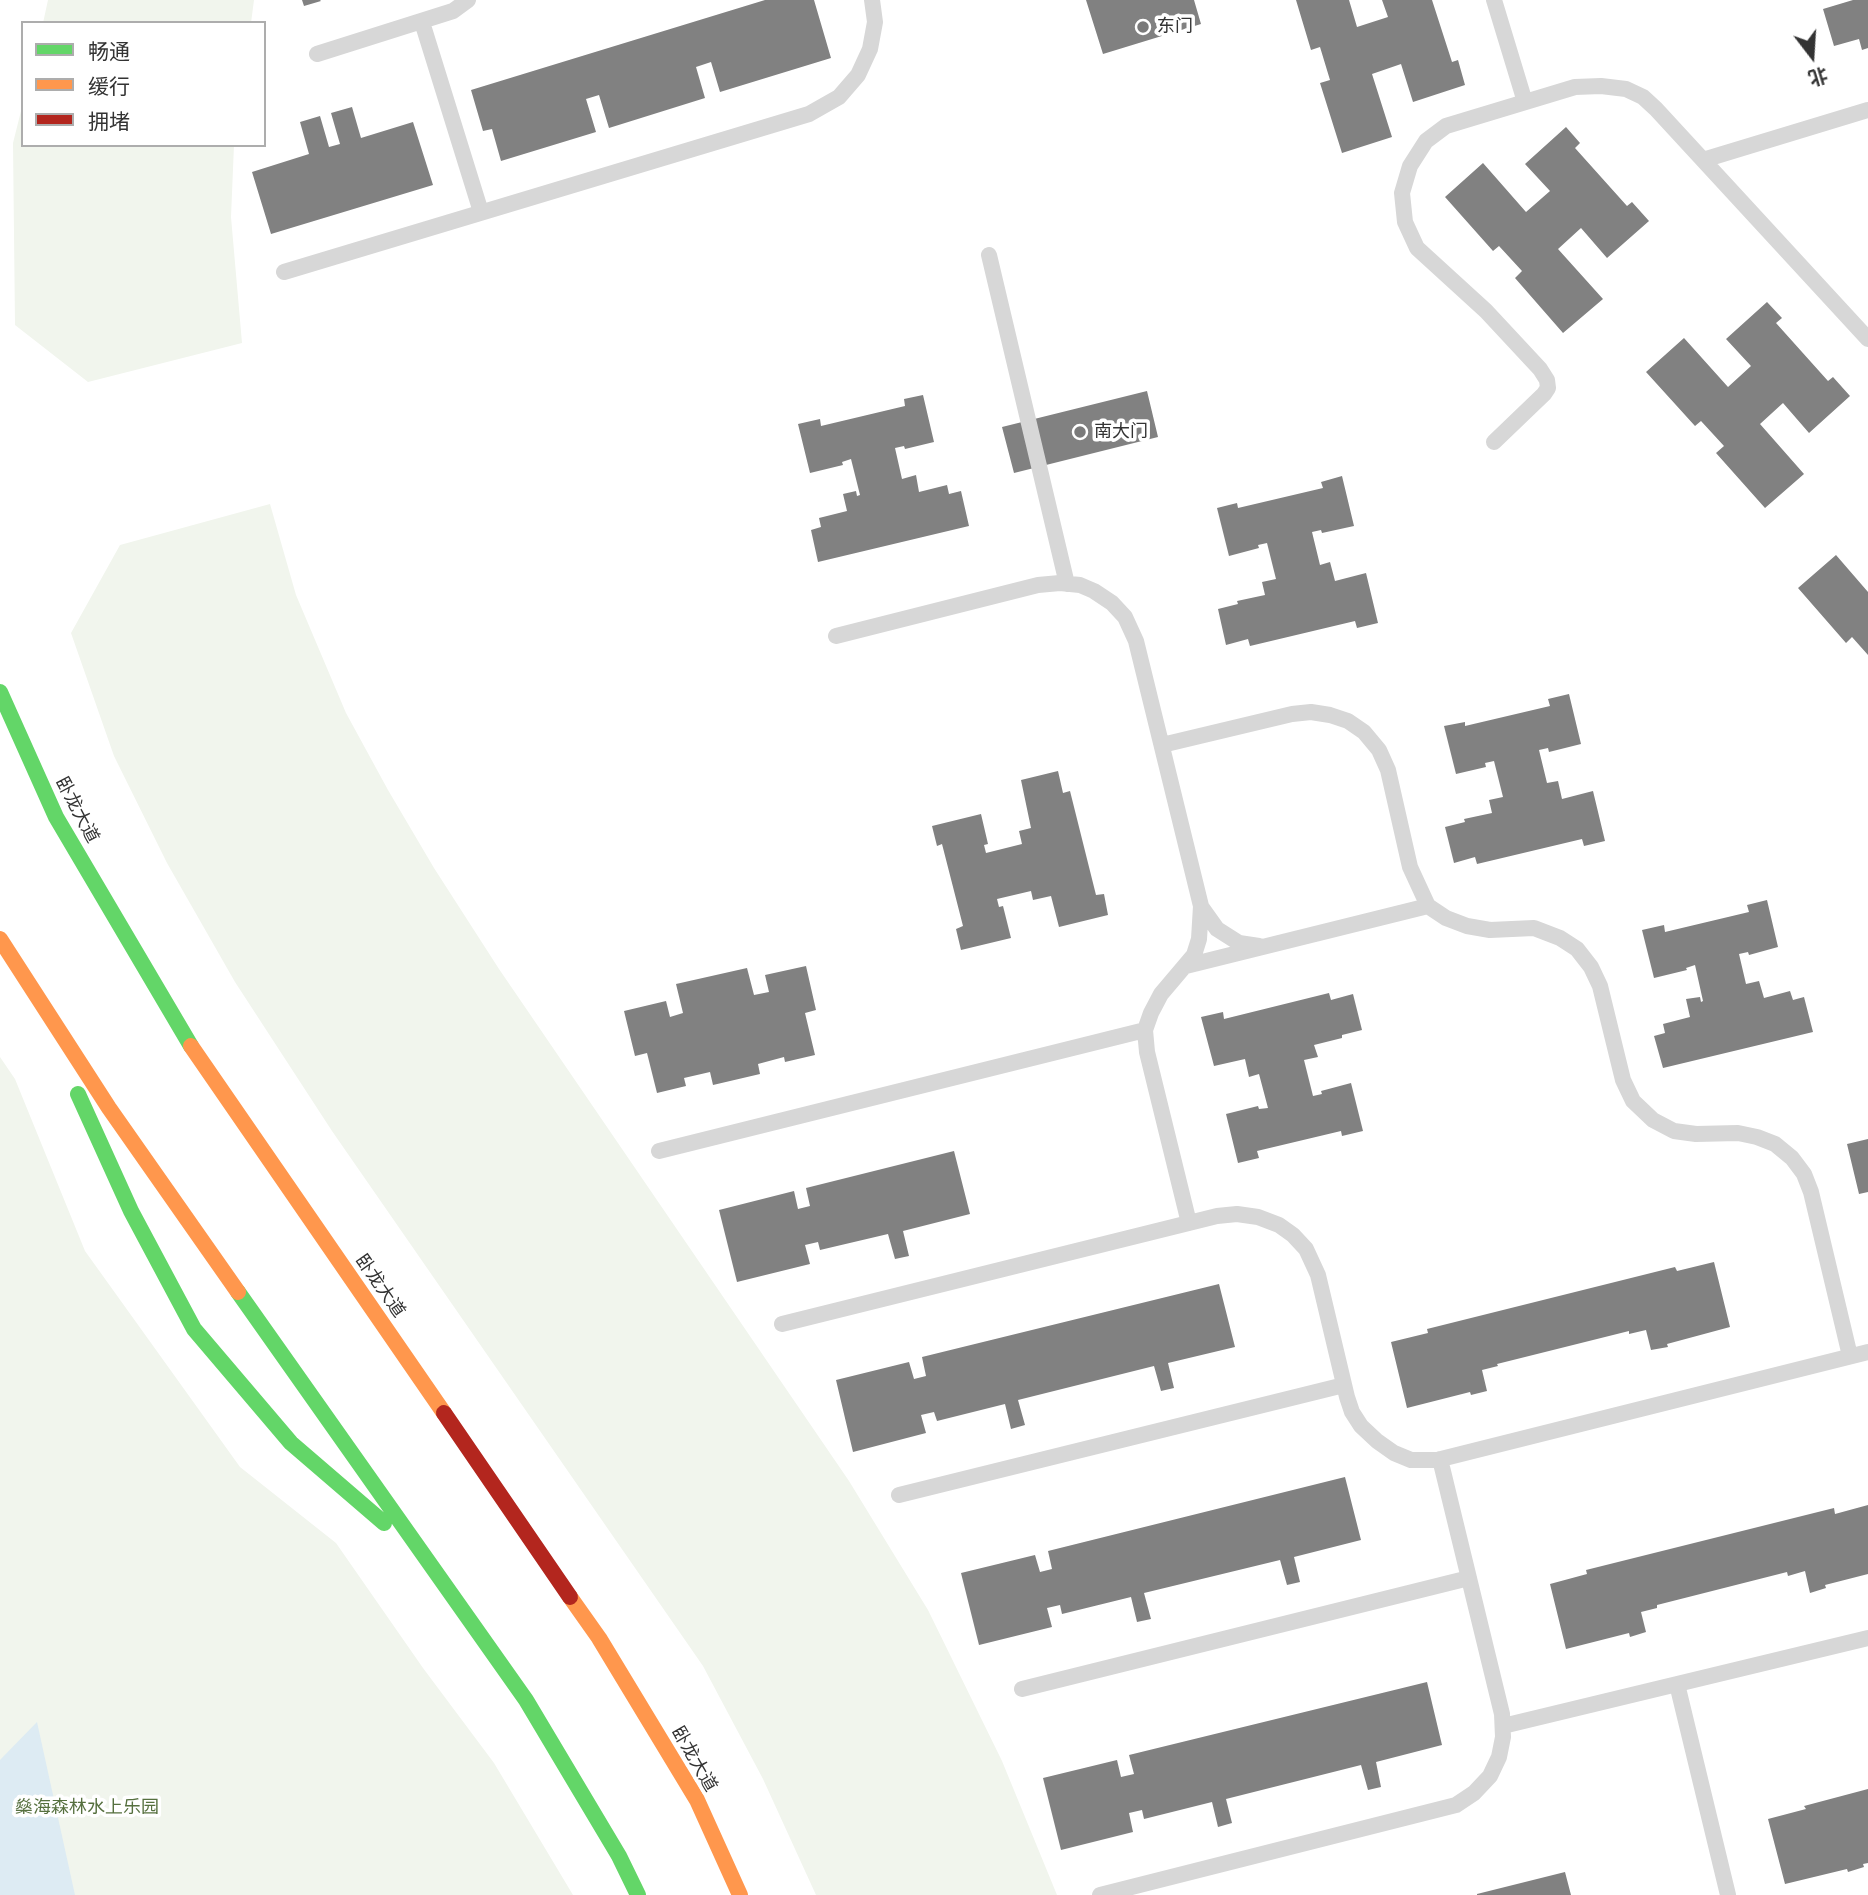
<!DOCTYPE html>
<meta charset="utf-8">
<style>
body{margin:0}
#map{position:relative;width:1868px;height:1895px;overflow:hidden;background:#fff;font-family:Figtree,"Noto Sans SC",sans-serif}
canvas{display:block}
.legend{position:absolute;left:21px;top:21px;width:245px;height:126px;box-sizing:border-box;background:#fff;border:2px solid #adadad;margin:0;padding:9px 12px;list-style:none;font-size:21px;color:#333}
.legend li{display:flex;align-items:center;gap:14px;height:35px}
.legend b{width:35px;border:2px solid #adadad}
.north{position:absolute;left:1777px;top:21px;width:70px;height:70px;-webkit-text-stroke:5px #fff;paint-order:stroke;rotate:163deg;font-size:19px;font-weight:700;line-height:28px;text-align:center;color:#333}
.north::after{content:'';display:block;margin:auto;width:24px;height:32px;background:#333;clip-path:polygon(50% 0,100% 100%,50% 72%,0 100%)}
</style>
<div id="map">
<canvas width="1868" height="1895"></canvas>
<ul class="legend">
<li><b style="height:9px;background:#63d668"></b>畅通</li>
<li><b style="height:9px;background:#ff974d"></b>缓行</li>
<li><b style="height:9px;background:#b3261e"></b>拥堵</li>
</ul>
<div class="north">北</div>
</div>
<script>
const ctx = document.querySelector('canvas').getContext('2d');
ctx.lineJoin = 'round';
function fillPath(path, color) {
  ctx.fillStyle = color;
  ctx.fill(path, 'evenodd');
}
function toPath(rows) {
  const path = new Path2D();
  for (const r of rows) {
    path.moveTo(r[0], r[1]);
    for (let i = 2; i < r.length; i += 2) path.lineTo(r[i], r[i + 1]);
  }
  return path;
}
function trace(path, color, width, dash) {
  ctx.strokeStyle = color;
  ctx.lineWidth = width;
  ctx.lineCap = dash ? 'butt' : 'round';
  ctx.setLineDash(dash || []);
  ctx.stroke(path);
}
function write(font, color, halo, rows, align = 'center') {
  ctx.font = font + ' Figtree,"Noto Sans SC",sans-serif';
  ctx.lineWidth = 7;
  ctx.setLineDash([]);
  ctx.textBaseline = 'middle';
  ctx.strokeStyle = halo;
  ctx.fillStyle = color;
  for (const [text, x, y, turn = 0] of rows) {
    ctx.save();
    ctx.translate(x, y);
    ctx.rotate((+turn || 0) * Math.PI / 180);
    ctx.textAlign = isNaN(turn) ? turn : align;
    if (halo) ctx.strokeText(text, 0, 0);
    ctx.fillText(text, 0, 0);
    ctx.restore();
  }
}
const green = toPath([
 [48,0,254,0,251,23,43,23],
 [23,103,23,145,234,145,231,217,242,343,88,382,15,325,13,143],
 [270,504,296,595,346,713,388,790,434,868,499,969,849,1481,928,1610,1002,1761,1057,1895,816,1895,763,1779,703,1666,332,1131,235,982,167,863,114,756,71,633,120,545],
 [0,1057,15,1079,85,1251,240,1467,336,1543,423,1668,494,1763,573,1895,0,1895]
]);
const water = toPath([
 [37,1722,75,1895,0,1895,0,1760]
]);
const building = toPath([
 [302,0,320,0,321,1,304,6],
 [765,0,814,0,831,58,720,92,711,62,696,67,705,98,609,128,599,95,586,99,596,132,501,161,492,129,483,131,471,90],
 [1086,0,1194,0,1201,24,1103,54],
 [1296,0,1349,0,1357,27,1388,17,1382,0,1432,0,1452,62,1458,60,1465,85,1413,102,1401,64,1372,74,1392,137,1342,153,1320,83,1330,80,1320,47,1311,50],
 [1853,0,1868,0,1868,48,1862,50,1859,39,1834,46,1823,9],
 [352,107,361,138,413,122,433,185,271,234,252,172,309,154,300,122,320,116,329,147,340,144,331,113],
 [1566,127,1580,143,1575,148,1627,206,1632,202,1649,221,1607,258,1581,228,1558,249,1603,299,1563,333,1515,278,1522,271,1499,246,1493,251,1445,197,1483,163,1526,212,1550,191,1525,164],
 [1767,302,1782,318,1776,323,1828,381,1833,377,1850,396,1809,433,1783,403,1760,424,1804,474,1765,508,1716,453,1724,446,1701,421,1695,426,1646,372,1684,338,1728,387,1751,366,1726,339],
 [1147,391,1158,437,1014,473,1002,427],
 [923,395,934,442,905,449,904,446,895,448,902,479,916,475,919,492,947,485,949,494,961,491,969,526,818,562,811,530,821,527,819,518,847,511,843,494,856,491,857,496,860,495,851,459,842,462,843,465,810,473,798,424,820,419,821,426,905,406,904,399],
 [1342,476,1354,526,1322,533,1321,530,1312,532,1320,565,1330,562,1335,581,1366,573,1378,623,1357,628,1355,621,1250,646,1248,639,1226,645,1218,609,1238,604,1237,601,1265,595,1262,582,1276,579,1267,543,1258,545,1259,548,1229,556,1217,508,1237,503,1238,508,1323,488,1321,482],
 [1836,555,1868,592,1868,655,1852,637,1846,643,1798,588],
 [1569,694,1581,744,1549,752,1548,748,1539,750,1547,783,1558,781,1562,799,1593,791,1605,841,1584,846,1582,839,1477,864,1475,857,1454,863,1445,827,1465,822,1464,819,1492,813,1489,800,1503,797,1494,761,1485,763,1486,767,1456,774,1444,726,1465,722,1465,726,1550,706,1548,699],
 [1058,771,1063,793,1070,791,1096,895,1104,894,1108,915,1059,927,1051,896,1033,900,1031,891,997,899,999,907,1003,906,1011,938,961,950,956,929,963,926,942,844,937,846,932,826,981,814,988,844,984,845,986,853,1022,844,1019,831,1031,828,1021,780],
 [1767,900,1778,947,1749,955,1748,952,1739,954,1746,984,1759,981,1764,998,1790,991,1793,1000,1804,997,1813,1032,1663,1068,1654,1036,1665,1033,1663,1024,1690,1017,1686,999,1700,997,1701,1002,1703,1001,1695,965,1686,968,1687,970,1654,978,1642,930,1664,925,1665,932,1749,912,1747,905],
 [806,966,816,1010,805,1013,815,1055,785,1062,784,1057,758,1064,760,1074,713,1085,710,1072,684,1078,686,1086,657,1093,647,1053,635,1056,624,1011,666,1001,670,1017,683,1013,676,984,747,968,754,995,769,992,765,975],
 [1329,993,1331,1000,1353,994,1362,1030,1342,1035,1342,1038,1314,1045,1318,1057,1304,1060,1313,1096,1322,1094,1321,1091,1351,1083,1363,1131,1342,1136,1341,1131,1257,1151,1259,1158,1238,1163,1226,1114,1258,1106,1259,1109,1268,1108,1259,1074,1249,1077,1245,1059,1214,1066,1201,1017,1223,1012,1224,1019],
 [1868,1139,1868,1192,1859,1194,1847,1144],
 [954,1151,970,1214,903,1231,909,1256,895,1259,888,1234,820,1250,818,1242,805,1245,810,1264,737,1282,719,1210,794,1191,798,1209,810,1206,806,1188],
 [1714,1262,1730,1327,1667,1344,1668,1347,1651,1350,1646,1330,1629,1334,1629,1331,1497,1364,1498,1366,1482,1370,1487,1391,1471,1395,1470,1392,1407,1408,1391,1342,1428,1333,1427,1329,1675,1267,1677,1271],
 [1219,1284,1235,1347,1168,1363,1174,1388,1161,1391,1154,1366,1018,1400,1025,1425,1011,1429,1005,1404,937,1421,934,1412,921,1415,926,1433,853,1452,836,1380,909,1362,914,1379,926,1376,922,1357],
 [1345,1477,1361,1540,1294,1557,1300,1582,1287,1585,1280,1560,1144,1593,1151,1619,1137,1622,1131,1597,1062,1614,1060,1605,1047,1608,1052,1627,979,1645,961,1573,1035,1555,1040,1572,1052,1569,1048,1551],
 [1868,1505,1868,1574,1825,1585,1826,1588,1810,1593,1805,1571,1788,1576,1787,1572,1657,1605,1657,1608,1641,1612,1646,1632,1630,1637,1629,1633,1566,1649,1550,1584,1587,1574,1586,1570,1834,1508,1835,1514],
 [1427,1682,1442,1745,1376,1762,1381,1787,1368,1790,1361,1765,1226,1799,1232,1823,1218,1827,1212,1802,1144,1819,1142,1810,1129,1813,1133,1832,1061,1850,1043,1778,1117,1760,1121,1777,1134,1774,1129,1755],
 [1868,1789,1868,1863,1863,1864,1864,1867,1848,1872,1847,1869,1785,1884,1768,1819,1806,1809,1804,1806],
 [1565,1872,1571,1895,1477,1895,1477,1894]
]);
const lane = toPath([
 [1494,0,1525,102],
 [422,22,481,212],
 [317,54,453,11,468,0],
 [1703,160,1868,110],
 [989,255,1067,584],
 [284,272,809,114,839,97,858,75,870,49,875,22,872,0],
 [1494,442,1544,394,1548,388,1547,380,1540,369,1486,311,1417,248,1405,222,1402,193,1410,166,1426,141,1446,126,1575,87,1601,86,1626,89,1643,97,1656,109,1868,339],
 [836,636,1038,585,1060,583,1080,585,1094,591,1112,603,1125,617,1136,641,1201,906,1199,939,1194,955,1161,994,1151,1013,1145,1030,1147,1052,1189,1223],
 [1162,745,1292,714,1311,712,1330,715,1348,721,1364,732,1379,750,1388,770,1410,867,1428,906,1446,918,1467,926,1490,930,1534,928,1560,938,1577,949,1591,967,1600,986,1623,1080,1633,1101,1653,1120,1674,1131,1696,1134,1738,1133,1757,1137,1775,1144,1792,1158,1804,1174,1811,1192,1850,1356],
 [1202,908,1217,929,1239,943,1259,946],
 [1186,966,1428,906],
 [659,1151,1145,1030],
 [782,1324,1217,1216,1237,1214,1258,1217,1279,1225,1293,1235,1306,1249,1318,1275,1347,1397,1352,1412,1361,1426,1377,1441,1394,1453,1411,1460,1437,1460,1868,1352],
 [899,1495,1344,1385],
 [1677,1684,1728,1895],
 [1022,1689,1469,1578],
 [1503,1726,1868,1638],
 [1100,1895,1456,1805,1474,1793,1490,1776,1499,1757,1503,1737,1502,1714,1440,1459]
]);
const fast = toPath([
 [0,692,56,817,191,1046],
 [78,1094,131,1211,194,1329,291,1443,384,1523],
 [238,1292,526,1700,619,1856,638,1895]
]);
const slow = toPath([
 [0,939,109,1108,238,1292],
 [191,1046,444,1413],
 [570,1597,599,1638,697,1800,740,1895]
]);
const jam = toPath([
 [444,1413,570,1597]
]);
const markers = [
 [1143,27,7,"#7a7a7a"],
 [1080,432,7,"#7a7a7a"]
];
const poiNames = [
 ["东门",1157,27],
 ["南大门",1094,432]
];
const streetNames = [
 ["卧龙大道",77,810,62],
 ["卧龙大道",380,1286,55],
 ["卧龙大道",694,1759,60]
];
const parkNames = [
 ["燊海森林水上乐园",87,1808]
];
fillPath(green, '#f1f5ed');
fillPath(water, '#ddebf3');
fillPath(building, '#818181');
trace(lane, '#d7d7d7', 16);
trace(fast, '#63d668', 16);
trace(slow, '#ff974d', 16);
trace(jam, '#b3261e', 16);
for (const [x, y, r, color] of markers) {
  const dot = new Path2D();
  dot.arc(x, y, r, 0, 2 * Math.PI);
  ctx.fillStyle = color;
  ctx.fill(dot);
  trace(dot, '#fff', 2.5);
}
write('18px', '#333', '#fff', poiNames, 'left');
write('18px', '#333', '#fff', streetNames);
write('18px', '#56703f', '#fff', parkNames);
</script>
